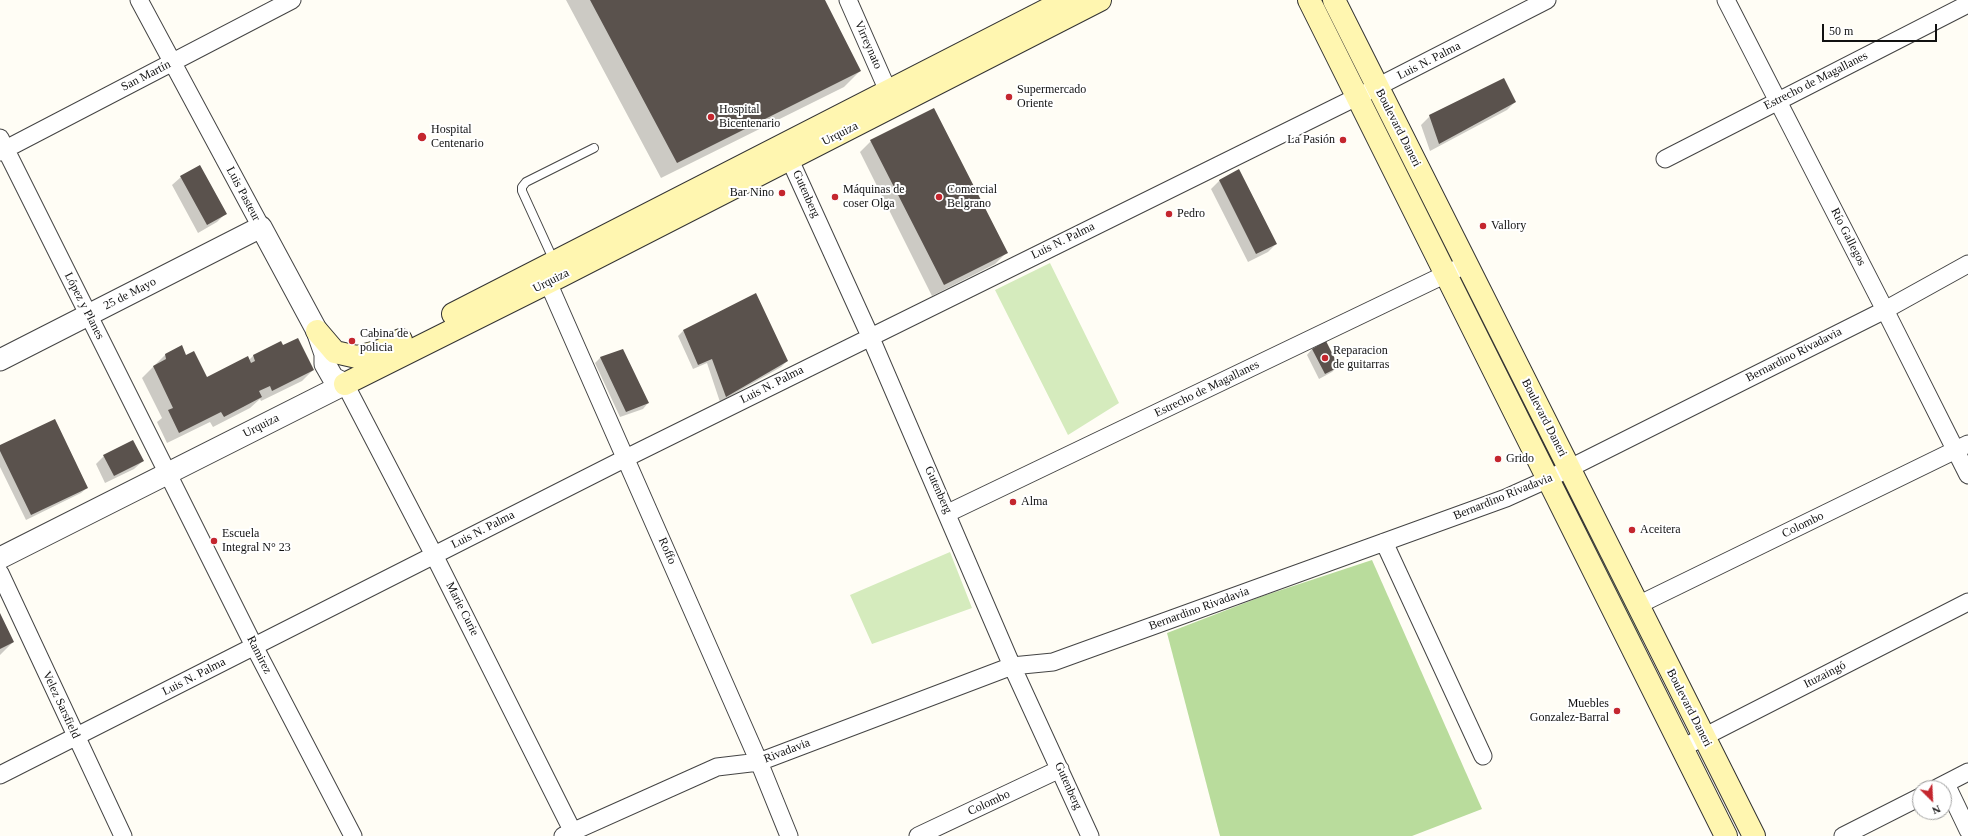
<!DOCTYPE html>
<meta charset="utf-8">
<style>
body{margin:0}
#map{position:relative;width:1968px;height:836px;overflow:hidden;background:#fffdf5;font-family:"Times New Roman",serif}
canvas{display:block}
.north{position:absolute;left:1912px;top:780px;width:40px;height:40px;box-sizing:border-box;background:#fff;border:1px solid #a0a0a0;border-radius:50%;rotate:156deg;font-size:11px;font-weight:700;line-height:16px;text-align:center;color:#111}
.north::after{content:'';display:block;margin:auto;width:14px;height:18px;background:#c4262e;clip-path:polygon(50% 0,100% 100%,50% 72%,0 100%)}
.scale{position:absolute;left:1822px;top:24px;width:115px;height:18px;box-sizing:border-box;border:2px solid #111;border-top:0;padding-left:5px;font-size:12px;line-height:14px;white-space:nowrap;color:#111;-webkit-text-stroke:3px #fff;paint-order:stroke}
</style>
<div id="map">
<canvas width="1968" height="836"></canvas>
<div class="north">N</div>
<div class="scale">50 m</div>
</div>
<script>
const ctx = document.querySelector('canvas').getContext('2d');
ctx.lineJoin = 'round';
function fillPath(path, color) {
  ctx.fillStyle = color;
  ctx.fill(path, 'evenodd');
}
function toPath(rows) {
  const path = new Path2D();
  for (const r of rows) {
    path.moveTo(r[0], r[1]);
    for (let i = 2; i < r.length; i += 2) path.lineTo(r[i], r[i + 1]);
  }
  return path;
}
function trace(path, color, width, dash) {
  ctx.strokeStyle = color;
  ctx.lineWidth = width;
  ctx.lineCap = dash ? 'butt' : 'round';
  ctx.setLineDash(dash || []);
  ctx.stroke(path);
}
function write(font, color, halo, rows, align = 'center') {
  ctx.font = font + ' "Times New Roman",serif';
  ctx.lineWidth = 4;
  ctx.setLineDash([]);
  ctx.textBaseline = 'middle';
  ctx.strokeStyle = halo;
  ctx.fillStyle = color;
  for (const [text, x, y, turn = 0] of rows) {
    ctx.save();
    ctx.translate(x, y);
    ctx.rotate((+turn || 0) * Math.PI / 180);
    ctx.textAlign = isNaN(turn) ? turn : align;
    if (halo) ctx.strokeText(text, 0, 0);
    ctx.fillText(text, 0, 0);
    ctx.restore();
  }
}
const green = toPath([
 [1050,263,1119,403,1068,435,995,290],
 [1466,286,1549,452,1545,454,1462,288],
 [1572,496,1644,640,1640,641,1569,498],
 [950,552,972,608,872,644,850,595]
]);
const forest = toPath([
 [1372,560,1482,809,1412,836,1220,836,1167,633,1263,596]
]);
const shadow = toPath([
 [566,0,824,0,860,71,844,87,661,178],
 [1515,102,1507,110,1430,151,1421,125,1430,116],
 [871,141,1006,253,995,264,932,296,860,152],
 [181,177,225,214,217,222,198,233,172,185],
 [1220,180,1276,244,1268,252,1248,262,1211,189],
 [683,331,787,361,781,367,720,402,707,363,693,369,678,336],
 [281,342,283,347,313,370,302,381,261,401,260,399,250,408,213,427,210,422,167,443,157,422,162,418,142,378,166,354,186,356,206,378,249,360,253,356],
 [1326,343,1337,367,1332,372,1319,379,1307,355,1312,349],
 [622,350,648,403,643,409,620,417,595,363,600,358],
 [0,447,87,488,81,493,26,520,0,467],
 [104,456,143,461,134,469,105,483,96,464],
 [0,616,13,642,0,655]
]);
const building = toPath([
 [590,0,825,0,861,71,677,163],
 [1504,78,1516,102,1439,144,1429,115],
 [934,108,1008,253,944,285,870,140],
 [200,165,227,214,207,225,180,176],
 [1239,169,1277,244,1256,254,1219,180],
 [756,293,788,361,726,397,712,359,698,365,683,330],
 [298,338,314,370,272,391,270,386,259,391,262,397,224,417,221,412,179,433,168,410,173,408,153,366,166,359,165,354,182,345,186,355,194,351,207,377,248,356,251,363,255,361,253,355,281,341,283,345],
 [1326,341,1339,367,1325,374,1312,349],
 [623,349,649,403,626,412,600,357],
 [55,419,88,488,31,515,0,451,0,445],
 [133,440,144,461,114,476,103,455],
 [0,613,14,642,0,649]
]);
const service = toPath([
 [554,261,522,191,522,187,526,182,594,148]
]);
const minor = toPath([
 [139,0,261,227],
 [848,0,888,91],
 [1726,0,1885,310,1968,475],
 [0,138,254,646,353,836],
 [785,149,870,336,1012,666,1090,836],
 [0,152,292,0],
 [1665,159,1968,4],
 [543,271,759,762,789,836],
 [345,384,434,555,575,836],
 [948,513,1467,264],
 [1384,542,1483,756],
 [0,573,123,836],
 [1638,605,1968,444],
 [1682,748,1968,602],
 [0,775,626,458,1377,87,1547,0],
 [1946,784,1968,830],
 [1937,788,1968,772],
 [563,836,717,767,759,762,1012,666,1053,662,1506,498,1548,479,1885,310,1968,264],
 [918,836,1060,769],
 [1843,836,1920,797]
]);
const tertiary = toPath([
 [0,360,261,227,317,331,325,354,325,364,333,378,345,384],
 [0,558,345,384]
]);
const secondary = toPath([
 [1309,0,1726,836],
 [1334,0,1754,836],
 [453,314,1066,0],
 [317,331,335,352,357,357,380,351,401,340],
 [345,384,561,276,1100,0]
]);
const markers = [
 [1009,97,4,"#c4262e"],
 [711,117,4,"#c4262e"],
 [422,137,5,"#c4262e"],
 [1343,140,4,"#c4262e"],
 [782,193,4,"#c4262e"],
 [835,197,4,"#c4262e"],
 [939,197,4,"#c4262e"],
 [1169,214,4,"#c4262e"],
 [1483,226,4,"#c4262e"],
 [352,341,4,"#c4262e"],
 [1325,358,4,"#c4262e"],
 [1498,459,4,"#c4262e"],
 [1013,502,4,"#c4262e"],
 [1632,530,4,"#c4262e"],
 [214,541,4,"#c4262e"],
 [1617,711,4,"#c4262e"]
];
const streetNames = [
 ["Virreynato",868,45,66],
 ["Luis N. Palma",1429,61,-27],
 ["San Martín",146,76,-27],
 ["Estrecho de Magallanes",1816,81,-27],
 ["Boulevard Daneri",1398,128,63],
 ["Urquiza",840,134,-27],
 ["Luis Pasteur",243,194,62],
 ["Gutenberg",806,194,66],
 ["Río Gallegos",1848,237,63],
 ["Luis N. Palma",1063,241,-26],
 ["Urquiza",551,281,-27],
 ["25 de Mayo",130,294,-27],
 ["López y Planes",84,306,63],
 ["Bernardino Rivadavia",1794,355,-27],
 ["Luis N. Palma",772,385,-27],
 ["Estrecho de Magallanes",1207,389,-26],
 ["Boulevard Daneri",1544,418,63],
 ["Urquiza",261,426,-27],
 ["Gutenberg",938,490,66],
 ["Bernardino Rivadavia",1503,497,-22],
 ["Colombo",1803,525,-26],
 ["Luis N. Palma",483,530,-27],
 ["Roffo",667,551,66],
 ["Marie Curie",462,609,63],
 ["Bernardino Rivadavia",1199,609,-20],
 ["Ramirez",259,655,63],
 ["Ituzaingó",1825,675,-27],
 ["Luis N. Palma",194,677,-27],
 ["Velez Sarsfield",61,705,65],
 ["Boulevard Daneri",1689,708,63],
 ["Rivadavia",787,751,-21],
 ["Gutenberg",1068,786,66],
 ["Colombo",989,803,-25]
];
const poiNames = [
 ["Supermercado",1017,90],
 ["Oriente",1017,104],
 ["Hospital",719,110],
 ["Bicentenario",719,124],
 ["Hospital",431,130],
 ["Centenario",431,144],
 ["La Pasión",1335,140,"right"],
 ["Máquinas de",843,190],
 ["coser Olga",843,204],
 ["Comercial",947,190],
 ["Belgrano",947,204],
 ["Bar Nino",774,193,"right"],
 ["Pedro",1177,214],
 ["Vallory",1491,226],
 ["Cabina de",360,334],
 ["policia",360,348],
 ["Reparacion",1333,351],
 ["de guitarras",1333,365],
 ["Grido",1506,459],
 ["Alma",1021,502],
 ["Aceitera",1640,530],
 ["Escuela",222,534],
 ["Integral N° 23",222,548],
 ["Muebles",1609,704,"right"],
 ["Gonzalez-Barral",1609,718,"right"]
];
fillPath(green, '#d5ebbd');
fillPath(forest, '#b9dc9c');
fillPath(shadow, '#0003');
fillPath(building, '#5a524d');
trace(service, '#444', 10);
trace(minor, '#444', 19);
trace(tertiary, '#444', 23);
trace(secondary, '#333', 24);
trace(service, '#fff', 8);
trace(minor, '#fff', 17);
trace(tertiary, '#fff', 21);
trace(secondary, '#fff6b0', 22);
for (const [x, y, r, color] of markers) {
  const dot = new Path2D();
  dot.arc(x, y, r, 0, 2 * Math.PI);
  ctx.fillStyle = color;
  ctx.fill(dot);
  trace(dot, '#fff', 1.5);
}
write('12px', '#111', '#fff', streetNames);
write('12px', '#111', '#fff', poiNames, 'left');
</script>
